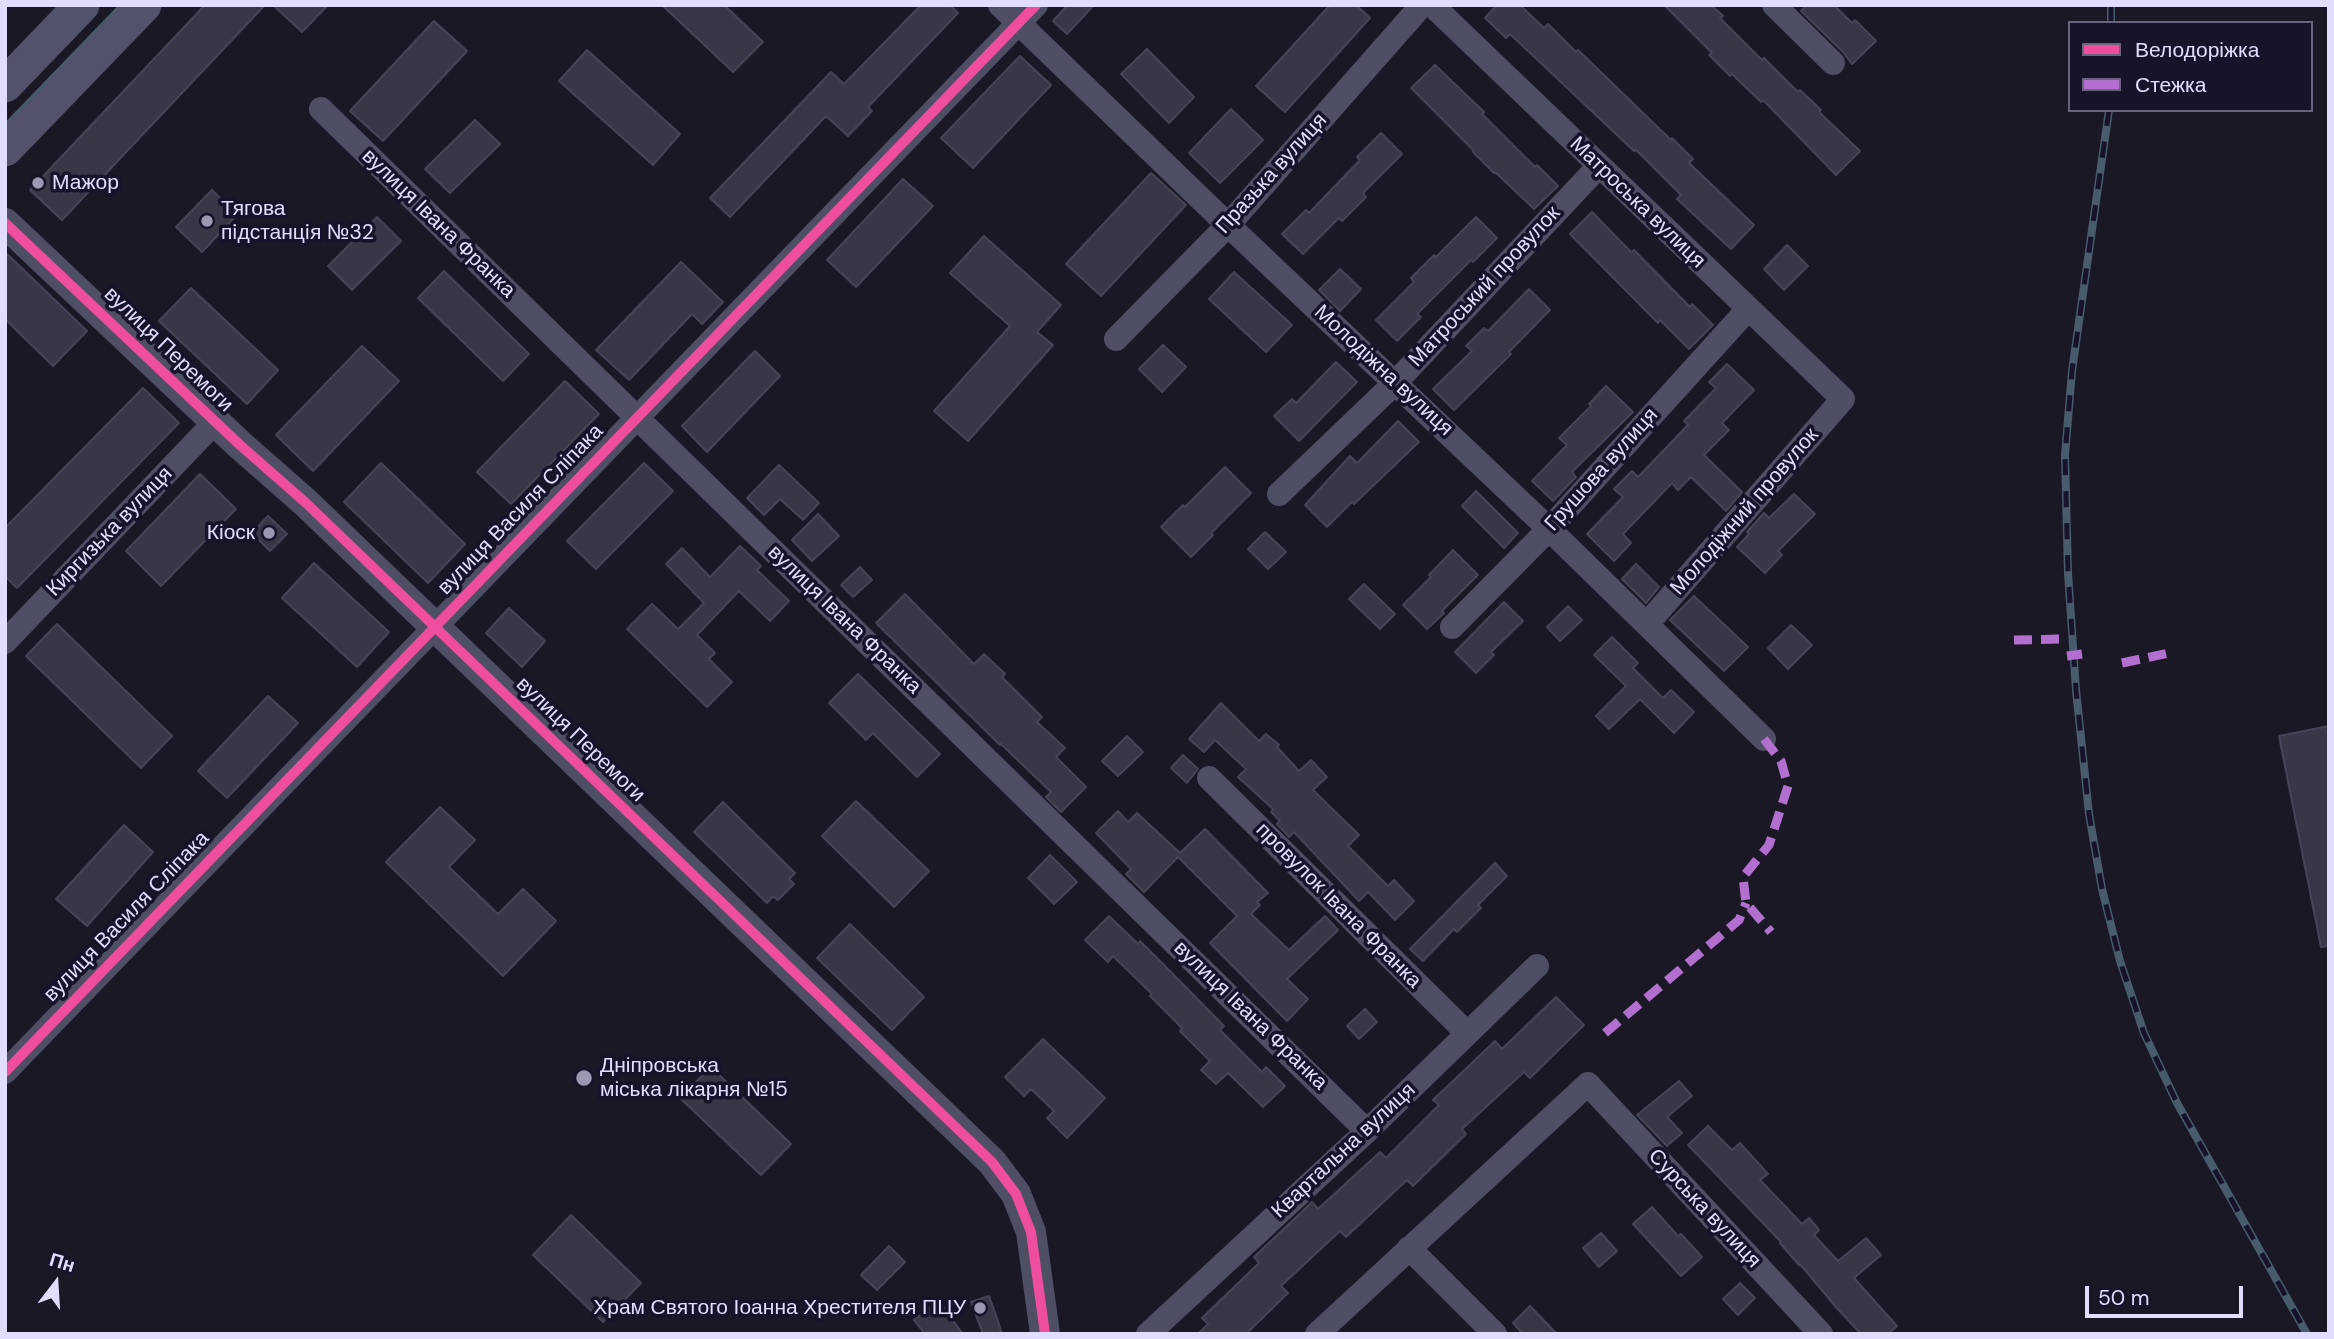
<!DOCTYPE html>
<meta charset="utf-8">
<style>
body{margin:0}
#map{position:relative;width:2334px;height:1339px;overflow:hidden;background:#1a1825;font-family:"DM Sans",sans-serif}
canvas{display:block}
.frame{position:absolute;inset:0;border:7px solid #e1defd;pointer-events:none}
.legend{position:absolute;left:2068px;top:21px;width:245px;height:91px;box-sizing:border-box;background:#16132a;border:2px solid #67647e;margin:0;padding:9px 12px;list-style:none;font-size:21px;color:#e1defd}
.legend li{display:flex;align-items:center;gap:14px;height:35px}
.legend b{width:35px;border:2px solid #67647e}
.north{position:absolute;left:21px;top:1248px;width:70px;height:70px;-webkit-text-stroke:5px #16132a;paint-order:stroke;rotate:17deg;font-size:19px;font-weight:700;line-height:28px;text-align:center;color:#e1defd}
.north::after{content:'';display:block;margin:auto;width:24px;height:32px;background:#e1defd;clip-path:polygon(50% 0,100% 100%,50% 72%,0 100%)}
.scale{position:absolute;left:2085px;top:1286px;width:158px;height:32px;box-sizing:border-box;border:4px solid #e1defd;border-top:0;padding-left:9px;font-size:21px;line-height:24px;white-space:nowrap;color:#e1defd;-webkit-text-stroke:5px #16132a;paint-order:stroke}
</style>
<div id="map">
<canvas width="2334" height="1339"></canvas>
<div class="frame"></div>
<ul class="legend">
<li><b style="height:9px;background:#ef4d9e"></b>Велодоріжка</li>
<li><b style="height:9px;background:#b36fd0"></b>Стежка</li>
</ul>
<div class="north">Пн</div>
<div class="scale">50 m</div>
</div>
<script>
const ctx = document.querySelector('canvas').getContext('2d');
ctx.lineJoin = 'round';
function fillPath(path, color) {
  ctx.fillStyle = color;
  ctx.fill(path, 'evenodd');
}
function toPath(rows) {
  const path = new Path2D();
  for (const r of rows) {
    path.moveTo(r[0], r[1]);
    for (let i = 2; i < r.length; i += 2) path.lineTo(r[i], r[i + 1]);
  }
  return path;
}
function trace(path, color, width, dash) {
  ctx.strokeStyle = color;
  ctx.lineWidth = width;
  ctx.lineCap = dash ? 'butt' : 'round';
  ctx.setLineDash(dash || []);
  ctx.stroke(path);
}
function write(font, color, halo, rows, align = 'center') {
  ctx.font = font + ' "DM Sans",sans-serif';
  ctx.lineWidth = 7;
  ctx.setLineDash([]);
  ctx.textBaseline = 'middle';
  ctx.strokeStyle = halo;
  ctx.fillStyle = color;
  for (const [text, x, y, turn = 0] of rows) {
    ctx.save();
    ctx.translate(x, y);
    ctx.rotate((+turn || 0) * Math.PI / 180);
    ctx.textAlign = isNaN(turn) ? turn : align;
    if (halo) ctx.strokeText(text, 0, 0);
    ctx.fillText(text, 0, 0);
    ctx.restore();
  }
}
const building = toPath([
 [205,5,265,5,62,220,30,190,205,5],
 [273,5,328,5,302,32,273,5],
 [662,5,724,5,763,42,733,72,662,5],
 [921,5,950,5,958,13,868,107,872,111,848,136,826,116,730,217,710,198,831,72,844,84,921,5],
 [1068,5,1094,5,1067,34,1053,21,1068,5],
 [1330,5,1356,5,1370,18,1285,112,1256,86,1330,5],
 [1497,5,1520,5,1544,28,1548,24,1576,52,1578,50,1671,140,1672,138,1693,159,1689,163,1754,225,1731,249,1677,199,1681,195,1636,150,1634,151,1510,34,1506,38,1485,18,1497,5],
 [1664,5,1711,5,1723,16,1720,18,1762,60,1764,58,1798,92,1800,90,1821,110,1819,112,1860,151,1836,175,1763,100,1761,102,1732,74,1730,76,1709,55,1712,53,1664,5],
 [1807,5,1834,5,1852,23,1855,20,1876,41,1852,64,1843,52,1801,11,1807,5],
 [434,21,467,51,383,141,350,111,434,21],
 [1147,49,1194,97,1169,123,1121,74,1147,49],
 [587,50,680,134,653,165,559,81,587,50],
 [1020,56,1051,85,973,168,941,138,1020,56],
 [1435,65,1484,112,1482,114,1535,167,1537,165,1558,186,1534,209,1495,172,1494,173,1473,152,1474,151,1411,88,1435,65],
 [1231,109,1263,140,1220,183,1189,153,1231,109],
 [475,120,500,144,450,193,425,169,475,120],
 [1381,133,1402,154,1363,193,1366,197,1342,221,1339,218,1303,254,1282,234,1306,210,1309,213,1360,160,1357,157,1381,133],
 [1151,173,1186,205,1101,296,1066,264,1151,173],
 [903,179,933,206,856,287,827,260,903,179],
 [212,190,237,215,202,252,176,227,212,190],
 [1592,212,1631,252,1634,250,1690,307,1692,304,1713,325,1689,349,1660,320,1658,323,1570,234,1592,212],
 [377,217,401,241,352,290,328,266,377,217],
 [1476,217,1497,238,1473,262,1471,260,1417,314,1421,317,1397,341,1376,320,1414,282,1411,278,1434,255,1436,257,1476,217],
 [984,236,1061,305,1037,332,1053,345,968,441,934,411,1010,326,950,273,984,236],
 [1787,245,1808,266,1784,290,1764,269,1787,245],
 [5,252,87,331,53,366,5,319,5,252],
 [681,262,723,302,702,324,692,314,629,380,596,350,681,262],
 [1340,269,1361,289,1340,311,1319,290,1340,269],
 [444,271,529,354,503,381,418,298,444,271],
 [1234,272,1292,325,1266,352,1209,299,1234,272],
 [191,288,278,370,247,404,159,321,191,288],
 [1529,289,1550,310,1509,352,1511,354,1454,410,1433,389,1472,351,1466,346,1484,328,1488,331,1529,289],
 [1163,345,1186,367,1162,392,1139,369,1163,345],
 [362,346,399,381,313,471,276,435,362,346],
 [755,351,780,376,707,452,682,426,755,351],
 [1336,362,1357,382,1299,441,1274,416,1292,399,1296,403,1336,362],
 [1727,364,1754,390,1722,423,1729,430,1704,455,1742,492,1726,511,1691,477,1678,490,1672,483,1623,534,1631,543,1614,561,1587,534,1623,497,1614,489,1632,471,1638,477,1688,425,1684,421,1716,388,1709,382,1727,364],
 [565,381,599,414,511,504,477,472,565,381],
 [1606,386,1633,412,1572,472,1576,477,1553,501,1532,481,1567,445,1559,438,1591,406,1589,404,1606,386],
 [143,388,179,423,17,588,5,576,5,528,143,388],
 [1398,421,1419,442,1354,504,1352,502,1327,527,1305,505,1350,456,1357,463,1398,421],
 [381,463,465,544,428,583,344,502,381,463],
 [644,463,673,491,596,569,567,541,644,463],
 [779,465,819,503,803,520,780,499,764,515,747,498,779,465],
 [1225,467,1251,493,1211,533,1213,535,1191,557,1161,527,1183,505,1185,507,1225,467],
 [200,474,236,509,161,586,126,551,200,474],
 [1476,491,1518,533,1504,548,1462,506,1476,491],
 [1794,494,1815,514,1778,551,1782,555,1765,573,1737,547,1749,534,1747,532,1764,513,1769,518,1794,494],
 [818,514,839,536,812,561,792,540,818,514],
 [268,516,287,534,270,551,252,533,268,516],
 [1265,532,1286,552,1268,569,1248,549,1265,532],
 [740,546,761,566,757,570,789,601,770,621,739,591,697,635,715,653,709,659,732,682,707,707,627,629,652,604,678,629,704,603,666,564,682,548,710,577,740,546],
 [1453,550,1478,575,1442,611,1444,613,1427,629,1403,605,1431,577,1429,575,1453,550],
 [314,563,389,632,357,667,282,598,314,563],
 [1636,564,1659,587,1646,603,1622,579,1636,564],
 [860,567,872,580,853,597,841,585,860,567],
 [1364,584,1395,614,1380,629,1349,599,1364,584],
 [905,594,974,664,984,654,1005,674,1002,677,1042,717,1037,722,1065,748,1056,757,1086,787,1061,812,1046,797,1051,792,1001,744,1000,745,876,623,905,594],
 [1694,596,1748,647,1724,671,1670,620,1694,596],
 [1504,602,1523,621,1491,652,1494,655,1476,673,1455,652,1504,602],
 [1568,606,1582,620,1560,641,1547,627,1568,606],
 [509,608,545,641,522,667,486,633,509,608],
 [57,624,172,736,141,768,26,656,57,624],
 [1791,625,1812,645,1788,669,1768,648,1791,625],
 [1612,637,1638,663,1633,668,1663,698,1671,690,1694,712,1674,733,1640,699,1609,729,1596,716,1626,686,1594,655,1612,637],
 [858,674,940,754,917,777,873,733,866,740,829,703,858,674],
 [268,696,298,723,227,798,198,771,268,696],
 [1221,703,1259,741,1266,734,1279,745,1277,747,1299,771,1311,760,1327,777,1313,790,1359,835,1348,846,1388,886,1394,880,1414,901,1395,920,1368,892,1359,901,1294,832,1289,837,1277,824,1280,821,1271,812,1273,809,1238,777,1246,769,1215,740,1204,752,1189,739,1221,703],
 [2329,726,2329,946,2321,947,2279,736,2329,726],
 [1127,736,1143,752,1118,776,1102,761,1127,736],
 [1183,755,1198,769,1187,783,1171,768,1183,755],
 [856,801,929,871,894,907,822,836,856,801],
 [723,802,795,873,789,879,794,884,778,900,773,896,767,903,694,832,723,802],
 [440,807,475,840,449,867,498,914,523,889,556,921,503,976,386,862,440,807],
 [1118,811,1128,822,1137,813,1180,853,1205,829,1268,893,1257,902,1260,905,1251,914,1289,950,1325,916,1338,930,1287,979,1308,999,1287,1021,1210,943,1237,916,1178,857,1144,892,1126,874,1131,869,1096,833,1118,811],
 [124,825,153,852,87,926,56,899,124,825],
 [1050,855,1077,882,1054,904,1028,878,1050,855],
 [1495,863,1507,876,1478,905,1481,908,1457,932,1454,929,1423,961,1410,949,1495,863],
 [1109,916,1138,944,1140,941,1161,962,1224,1026,1220,1030,1262,1072,1266,1067,1285,1086,1263,1107,1228,1073,1216,1084,1201,1070,1210,1061,1180,1031,1182,1028,1150,996,1152,994,1113,956,1108,962,1085,940,1109,916],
 [850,924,924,997,892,1030,817,958,850,924],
 [1556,997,1584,1025,1530,1078,1524,1072,1462,1129,1466,1134,1413,1186,1407,1180,1346,1237,1340,1231,1281,1286,1288,1293,1246,1334,1198,1334,1208,1324,1202,1318,1259,1263,1254,1257,1288,1225,1312,1202,1318,1209,1380,1152,1386,1158,1439,1105,1433,1100,1495,1041,1502,1049,1556,997],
 [1365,1009,1377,1022,1359,1039,1347,1026,1365,1009],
 [1043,1039,1105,1098,1067,1138,1047,1118,1054,1111,1031,1089,1024,1096,1005,1077,1043,1039],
 [711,1067,791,1144,761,1175,680,1098,711,1067],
 [1679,1081,1692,1096,1667,1117,1682,1133,1667,1146,1637,1115,1679,1081],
 [1708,1126,1732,1150,1740,1143,1768,1174,1760,1180,1802,1224,1809,1218,1819,1230,1814,1235,1838,1261,1866,1238,1881,1255,1854,1278,1897,1326,1888,1334,1861,1334,1835,1306,1800,1264,1799,1265,1780,1243,1781,1242,1688,1145,1708,1126],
 [1652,1207,1678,1236,1681,1234,1702,1257,1681,1276,1633,1224,1652,1207],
 [571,1215,641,1283,603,1322,533,1255,571,1215],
 [1601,1233,1617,1251,1599,1267,1583,1248,1601,1233],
 [889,1246,905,1262,877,1290,861,1275,889,1246],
 [1740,1283,1755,1298,1738,1315,1723,1299,1740,1283],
 [989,1296,998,1321,1002,1334,983,1334,971,1302,989,1296],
 [933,1305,937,1311,943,1307,963,1334,925,1334,914,1320,933,1305],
 [1530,1306,1557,1334,1523,1334,1513,1323,1530,1306]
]);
const minor = toPath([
 [1000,5,1228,225,1549,529,1764,739],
 [1432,5,1843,399,1647,624],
 [1774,5,1833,63],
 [321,109,1367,1131],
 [1116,339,1228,225,1422,5],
 [1279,494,1396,382,1599,166],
 [1452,627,1549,529,1748,309],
 [5,642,215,422],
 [1209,778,1467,1033],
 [5,1072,1036,5],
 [1409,1248,1495,1334],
 [1148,1334,1367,1131,1537,966],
 [1317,1334,1588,1084,1821,1334]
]);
const tertiary = toPath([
 [5,223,240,445,306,503,992,1162,1016,1194,1031,1232,1045,1334]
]);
const secondary = toPath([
 [5,85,82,5],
 [5,149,144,5]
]);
const tram = toPath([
 [5,124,120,5]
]);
const rail = toPath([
 [2111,23,2111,5],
 [2109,110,2072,371,2065,455,2068,573,2076,690,2089,814,2102,889,2120,961,2144,1033,2177,1103,2307,1334]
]);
const quiet = toPath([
 [2014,640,2065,639],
 [2067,656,2082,654],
 [2122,663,2169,653],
 [1764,739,1781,761,1788,786,1769,845,1743,877,1746,903,1771,932],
 [1605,1033,1739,920,1746,903]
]);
const cycleway = toPath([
 [5,223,240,445,306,503,992,1162,1016,1194,1031,1232,1045,1334],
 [5,1072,1036,5]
]);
const markers = [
 [38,183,7,"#9b99b1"],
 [207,221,7,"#9b99b1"],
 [269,533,7,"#9b99b1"],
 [584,1078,9,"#9b99b1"],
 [980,1308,7,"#9b99b1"]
];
const streetNames = [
 ["Празька вулиця",1272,174,-48],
 ["Матроська вулиця",1637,203,44],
 ["вулиця Івана Франка",438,224,44],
 ["Матроський провулок",1485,287,-47],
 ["вулиця Перемоги",168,350,44],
 ["Молодіжна вулиця",1383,371,43],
 ["Грушова вулиця",1602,470,-48],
 ["вулиця Василя Сліпака",521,510,-46],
 ["Молодіжний провулок",1745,512,-49],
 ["Киргизька вулиця",110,532,-46],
 ["вулиця Івана Франка",844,620,44],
 ["вулиця Перемоги",580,740,44],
 ["провулок Івана Франка",1338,906,45],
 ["вулиця Василя Сліпака",127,917,-46],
 ["вулиця Івана Франка",1250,1016,44],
 ["Квартальна вулиця",1344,1151,-43],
 ["Сурська вулиця",1704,1209,47]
];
const poiNames = [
 ["Мажор",52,183],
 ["Тягова",221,209],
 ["пiдстанцiя №32",221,233],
 ["Кіоск",255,533,"right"],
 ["Дніпровська",600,1066],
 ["міська лікарня №15",600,1090],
 ["Храм Святого Іоанна Хрестителя ПЦУ",966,1308,"right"]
];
fillPath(building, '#393746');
trace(building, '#474457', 2);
trace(minor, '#4e4e64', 24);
trace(tertiary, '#4e4e64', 30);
trace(secondary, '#52526a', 35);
trace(tram, '#485c6b', 2);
trace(rail, '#485c6b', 8);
trace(rail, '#16132a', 5, [16]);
trace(quiet, '#b36fd0', 9, [18, 9]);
trace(cycleway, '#ef4d9e', 10);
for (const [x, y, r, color] of markers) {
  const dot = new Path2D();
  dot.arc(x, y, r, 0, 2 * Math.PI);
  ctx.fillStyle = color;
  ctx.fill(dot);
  trace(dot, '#16132a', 2.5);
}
write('21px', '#e1defd', '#16132a', streetNames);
write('21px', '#e1defd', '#16132a', poiNames, 'left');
</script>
